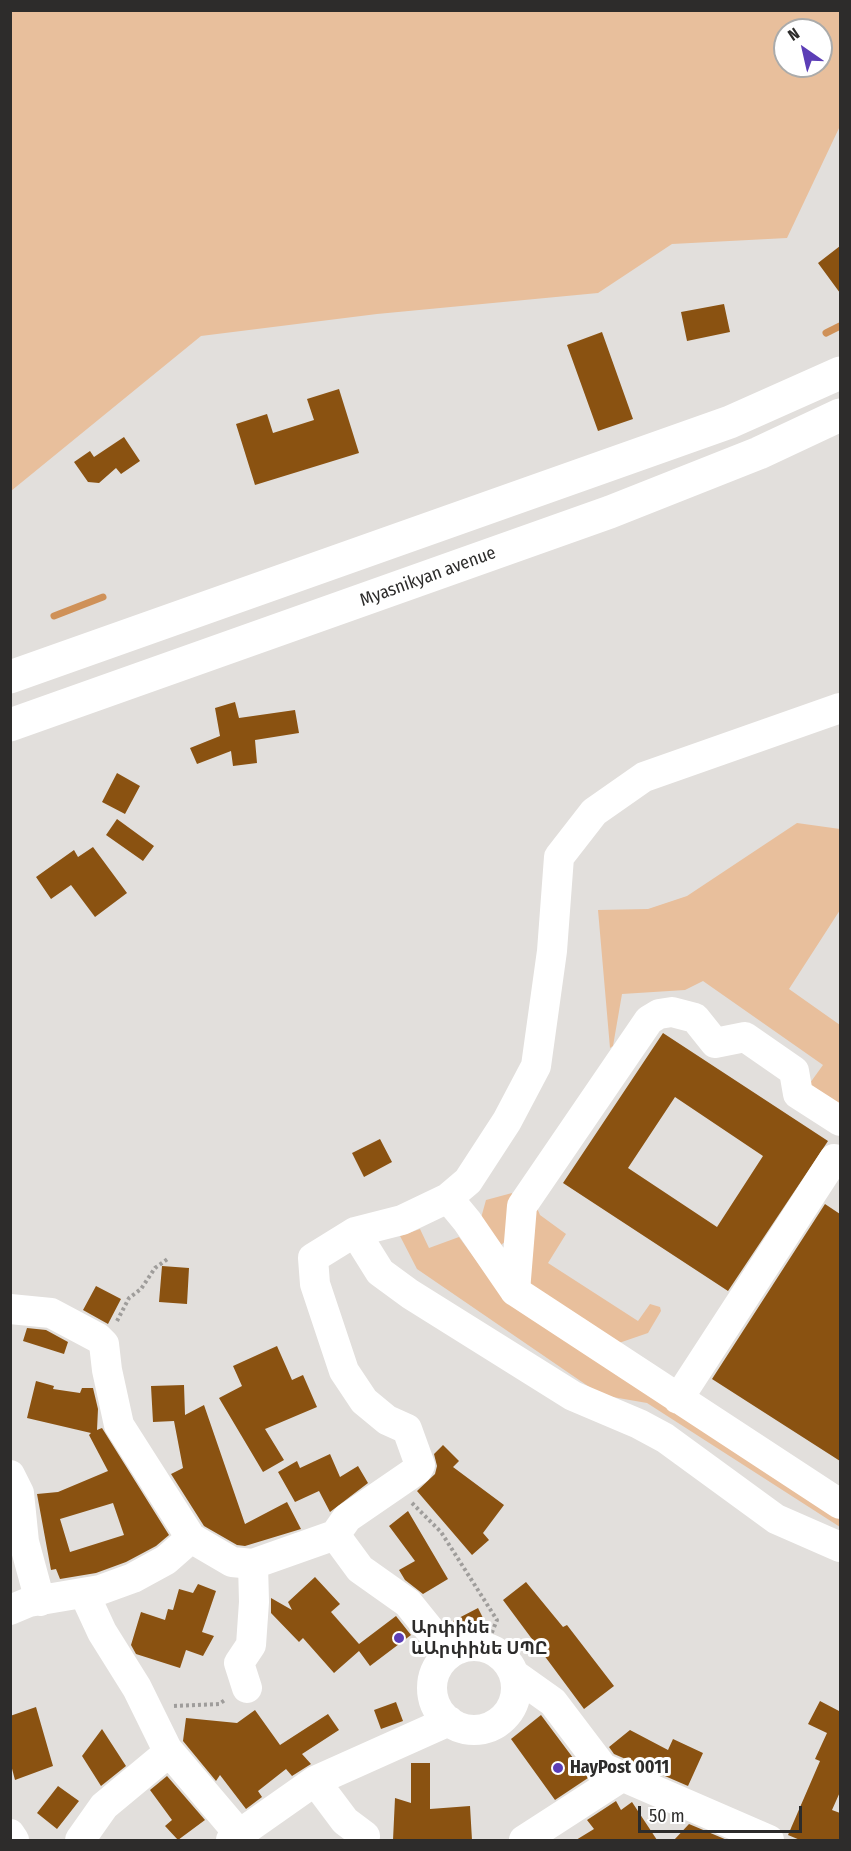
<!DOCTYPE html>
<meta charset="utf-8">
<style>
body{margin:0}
#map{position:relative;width:851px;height:1851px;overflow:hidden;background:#e2dfdc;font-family:"Fira Sans Condensed",sans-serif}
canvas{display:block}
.frame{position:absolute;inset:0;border:12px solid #2d2c2b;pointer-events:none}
.north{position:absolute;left:773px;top:18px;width:60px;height:60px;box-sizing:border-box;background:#fff;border:2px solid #ababaa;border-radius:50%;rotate:326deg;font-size:16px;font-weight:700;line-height:24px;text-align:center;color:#2d2c2b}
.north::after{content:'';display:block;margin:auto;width:21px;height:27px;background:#5c3eb6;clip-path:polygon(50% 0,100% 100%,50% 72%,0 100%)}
.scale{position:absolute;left:638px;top:1806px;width:164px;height:27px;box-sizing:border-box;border:3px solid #2d2c2b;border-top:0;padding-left:8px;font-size:18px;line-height:21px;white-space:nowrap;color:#2d2c2b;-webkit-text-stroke:4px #fff;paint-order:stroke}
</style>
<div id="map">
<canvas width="851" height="1851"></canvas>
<div class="frame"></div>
<div class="north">N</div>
<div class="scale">50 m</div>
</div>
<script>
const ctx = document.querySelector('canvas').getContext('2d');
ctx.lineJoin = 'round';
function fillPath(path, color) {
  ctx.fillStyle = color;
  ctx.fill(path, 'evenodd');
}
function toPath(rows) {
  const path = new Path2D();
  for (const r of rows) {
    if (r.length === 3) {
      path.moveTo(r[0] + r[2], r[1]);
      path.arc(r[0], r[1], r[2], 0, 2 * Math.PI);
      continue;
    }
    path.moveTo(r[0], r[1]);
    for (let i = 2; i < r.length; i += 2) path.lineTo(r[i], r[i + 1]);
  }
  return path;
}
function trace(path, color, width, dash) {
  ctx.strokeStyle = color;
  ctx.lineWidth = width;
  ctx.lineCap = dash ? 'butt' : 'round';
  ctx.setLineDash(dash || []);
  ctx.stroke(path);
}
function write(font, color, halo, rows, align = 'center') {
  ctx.font = font + ' "Fira Sans Condensed","Noto Sans Armenian",sans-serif';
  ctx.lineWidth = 6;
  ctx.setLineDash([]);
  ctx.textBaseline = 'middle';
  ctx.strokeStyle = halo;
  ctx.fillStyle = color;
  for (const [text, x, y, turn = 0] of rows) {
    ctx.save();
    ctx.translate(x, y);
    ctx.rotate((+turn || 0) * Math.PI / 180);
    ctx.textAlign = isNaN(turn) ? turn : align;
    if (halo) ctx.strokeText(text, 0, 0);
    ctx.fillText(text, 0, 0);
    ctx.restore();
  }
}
const green = toPath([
 [11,10,840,11,840,126,787,238,672,244,598,293,377,314,201,336,11,491],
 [785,30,821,30,821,66,785,66],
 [797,823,840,829,840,910,789,989,840,1025,840,1106,812,1087,810,1083,823,1065,703,981,685,990,622,994,613,1046,610,1048,598,910,648,909,687,896],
 [512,1193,507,1240,501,1245,481,1218,486,1200],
 [537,1208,540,1215,566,1234,548,1263,638,1321,650,1304,660,1307,661,1311,648,1333,613,1345,532,1287,526,1272,533,1212],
 [420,1229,429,1248,459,1237,503,1297,840,1515,840,1527,647,1403,601,1395,417,1269,400,1236]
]);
const stream = toPath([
 [826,333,840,326],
 [54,616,103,597]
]);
const building = toPath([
 [840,246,840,293,818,263],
 [724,304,730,332,687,341,681,312],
 [602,332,633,419,598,431,567,345],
 [339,389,359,453,255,485,236,424,267,414,273,433,314,420,307,399],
 [124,437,140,461,121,474,116,468,99,483,88,482,74,462,90,451,94,457],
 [235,702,239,718,295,710,299,733,255,740,257,763,233,766,231,751,197,764,190,748,220,736,215,708],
 [117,773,140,786,125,814,102,802],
 [117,819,154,846,143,861,106,835],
 [93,847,127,893,95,917,71,885,51,899,36,877,74,850,78,857],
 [663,1033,828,1141,728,1291,563,1183],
 [675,1097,763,1156,717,1227,628,1168],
 [380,1139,392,1162,364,1177,352,1153],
 [825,1204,840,1214,840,1461,712,1379],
 [162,1266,189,1268,187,1304,159,1302],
 [96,1286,121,1299,108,1324,83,1310],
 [27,1328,46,1330,68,1342,64,1354,23,1341],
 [277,1346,292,1380,303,1375,317,1407,265,1429,284,1460,263,1472,219,1398,242,1386,233,1366],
 [36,1381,54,1386,53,1389,80,1393,82,1388,93,1388,98,1409,97,1430,102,1428,169,1535,156,1546,126,1562,96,1573,60,1579,56,1569,51,1570,37,1494,58,1492,108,1471,89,1435,91,1433,27,1418],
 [113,1503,124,1535,70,1552,60,1519],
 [184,1385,185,1415,204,1405,245,1524,287,1502,301,1529,245,1546,237,1545,204,1526,171,1474,183,1468,174,1421,153,1422,151,1386],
 [443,1445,459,1461,453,1467,504,1505,483,1533,489,1540,472,1555,417,1491,435,1474,437,1466,434,1454],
 [330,1454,340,1477,358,1466,368,1483,330,1512,319,1491,295,1502,278,1472,297,1461,300,1468],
 [408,1511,448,1579,423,1594,405,1580,399,1570,415,1561,389,1526],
 [315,1577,340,1604,331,1612,359,1644,396,1616,411,1635,370,1666,359,1651,334,1673,303,1638,299,1642,271,1613,271,1598,292,1610,288,1602],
 [526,1582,563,1627,567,1625,614,1686,584,1709,503,1600],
 [198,1584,216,1591,202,1632,214,1636,203,1656,186,1650,180,1668,136,1654,131,1645,141,1612,165,1620,168,1609,173,1610,179,1589,193,1593],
 [478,1608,486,1624,467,1634,456,1627,453,1621],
 [820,1701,839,1711,840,1707,840,1792,832,1810,840,1813,840,1840,800,1840,788,1835,820,1761,815,1759,827,1733,808,1724],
 [396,1702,403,1721,381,1729,374,1710],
 [36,1707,53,1766,15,1780,10,1761,10,1716],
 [255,1710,280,1745,328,1714,339,1730,302,1754,311,1764,292,1776,286,1769,258,1791,262,1797,246,1809,220,1775,216,1781,183,1741,186,1718,237,1723],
 [541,1715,588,1778,555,1800,511,1739],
 [102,1729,126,1766,101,1786,82,1756],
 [630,1730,668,1750,673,1739,703,1753,688,1786,614,1754,609,1747],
 [411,1763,430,1763,430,1809,470,1806,472,1840,393,1840,395,1798,411,1803],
 [167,1776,205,1820,178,1840,165,1826,172,1820,150,1790],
 [58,1786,79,1801,57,1829,37,1813],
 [616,1801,621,1810,632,1802,657,1840,576,1840,594,1829,587,1820],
 [689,1824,727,1840,674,1840]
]);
const path = toPath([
 [117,1321,129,1298,141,1289,155,1268,169,1258],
 [412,1503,441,1532,497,1620,486,1647],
 [174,1706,219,1704,225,1700]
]);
const minor = toPath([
 [448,1198,467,1221,515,1291,840,1504],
 [355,1232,380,1272,410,1294,573,1396,639,1424,665,1438,776,1519,840,1547],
 [515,1291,522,1206,649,1020,659,1014,672,1012,695,1018,715,1043,745,1037,794,1071,798,1094,840,1121],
 [10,1309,51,1313,98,1338,104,1344,107,1370,119,1425,191,1538,232,1562,253,1564,335,1535,347,1518,417,1470,420,1465,407,1429,387,1420,364,1401,344,1371,315,1284,313,1258,355,1232,402,1220,448,1198,468,1181,507,1121,536,1066,552,951,559,857,594,812,644,777,840,708],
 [678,1399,834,1159],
 [10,1475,19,1493,24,1542,40,1601],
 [335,1535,360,1569,408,1603,433,1634,459,1649],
 [84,1593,102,1632,137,1688,167,1749,240,1835],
 [10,1610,29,1602,100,1590,133,1578,166,1560,191,1538],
 [474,1688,42],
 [515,1675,553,1702,603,1768,769,1840],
 [247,1688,239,1663,251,1645,254,1602,253,1564],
 [315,1781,345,1821,365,1836,364,1840],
 [10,1834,14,1840],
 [80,1840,104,1806,169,1752],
 [231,1840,315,1781,449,1721],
 [524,1840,620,1778]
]);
const highway = toPath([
 [10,677,730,422,840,373],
 [10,725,610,512,759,453,840,415]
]);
const markers = [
 [399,1638,6,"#5c3eb6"],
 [558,1768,6,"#5c3eb6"]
];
const streetNames = [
 ["Myasnikyan avenue",428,577,-20]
];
const poiNames = [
 ["Արփինե",411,1628],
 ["ևԱրփինե ՍՊԸ",411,1649],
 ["HayPost 0011",570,1768]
];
fillPath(green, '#e8bf9c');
trace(stream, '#cf9158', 7);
fillPath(building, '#8a5211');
trace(path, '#9f9d9b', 4, [3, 3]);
trace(minor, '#fff', 30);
trace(highway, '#fff', 33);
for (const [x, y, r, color] of markers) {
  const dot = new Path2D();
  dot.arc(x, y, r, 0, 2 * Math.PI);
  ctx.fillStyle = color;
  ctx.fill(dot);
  trace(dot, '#fff', 2);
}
write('18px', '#2d2c2b', '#fff', streetNames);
write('bold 18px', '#2d2c2b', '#fff', poiNames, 'left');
</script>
